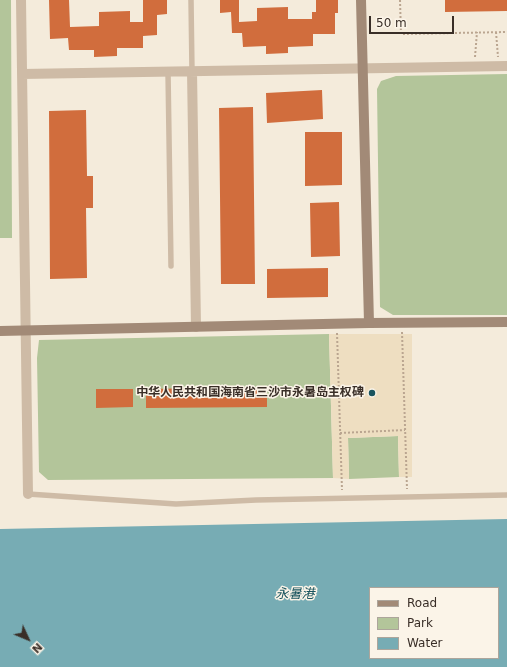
<!DOCTYPE html>
<meta charset="utf-8">
<style>
body{margin:0}
#map{position:relative;width:507px;height:667px;overflow:hidden;background:#f4ebdb;font-family:"DejaVu Sans",sans-serif}
canvas{display:block}
.legend{position:absolute;left:369px;top:587px;width:130px;height:72px;box-sizing:border-box;background:#fbf4e8;border:1px solid #ada59b;margin:0;padding:5px 7px;list-style:none;font-size:12px;color:#392e27}
.legend li{display:flex;align-items:center;gap:8px;height:20px}
.legend b{width:20px;border:1px solid #ada59b}
.north{position:absolute;left:8px;top:619px;width:40px;height:40px;-webkit-text-stroke:3px #fbf4e8;paint-order:stroke;rotate:134deg;font-size:11px;font-weight:700;line-height:16px;text-align:center;color:#392e27}
.north::after{content:'';display:block;margin:auto;width:14px;height:18px;background:#392e27;clip-path:polygon(50% 0,100% 100%,50% 72%,0 100%)}
.scale{position:absolute;left:369px;top:16px;width:85px;height:18px;box-sizing:border-box;border:2px solid #392e27;border-top:0;padding-left:5px;font-size:12px;line-height:14px;white-space:nowrap;color:#392e27;-webkit-text-stroke:3px #fbf4e8;paint-order:stroke}
</style>
<div id="map">
<canvas width="507" height="667"></canvas>
<ul class="legend">
<li><b style="height:5px;background:#a28a77"></b>Road</li>
<li><b style="height:11px;background:#b3c59a"></b>Park</li>
<li><b style="height:11px;background:#77acb4"></b>Water</li>
</ul>
<div class="north">N</div>
<div class="scale">50 m</div>
</div>
<script>
const ctx = document.querySelector('canvas').getContext('2d');
ctx.lineJoin = 'round';
function fillPath(path, color) {
  ctx.fillStyle = color;
  ctx.fill(path, 'evenodd');
}
function toPath(rows) {
  const path = new Path2D();
  for (const r of rows) {
    path.moveTo(r[0], r[1]);
    for (let i = 2; i < r.length; i += 2) path.lineTo(r[i], r[i + 1]);
  }
  return path;
}
function trace(path, color, width, dash) {
  ctx.strokeStyle = color;
  ctx.lineWidth = width;
  ctx.lineCap = dash ? 'butt' : 'round';
  ctx.setLineDash(dash || []);
  ctx.stroke(path);
}
function write(font, color, halo, rows, align = 'center') {
  ctx.font = font + ' "DejaVu Sans","Noto Sans SC",sans-serif';
  ctx.lineWidth = 3;
  ctx.setLineDash([]);
  ctx.textBaseline = 'middle';
  ctx.strokeStyle = halo;
  ctx.fillStyle = color;
  for (const [text, x, y, turn = 0] of rows) {
    ctx.save();
    ctx.translate(x, y);
    ctx.rotate((+turn || 0) * Math.PI / 180);
    ctx.textAlign = isNaN(turn) ? turn : align;
    if (halo) ctx.strokeText(text, 0, 0);
    ctx.fillText(text, 0, 0);
    ctx.restore();
  }
}
const green = toPath([
 [0,0,11,0,12,238,0,238],
 [507,74,507,315,393,315,380,307,377,89,381,81,396,76],
 [329,334,333,478,48,480,39,472,37,358,39,340],
 [398,436,399,477,349,479,348,438]
]);
const plaza = toPath([
 [329,334,412,334,412,477,399,477,398,436,348,438,349,479,333,478]
]);
const water = toPath([
 [507,519,507,667,0,667,0,529],
 [370,588,498,588,498,658,370,658]
]);
const building = toPath([
 [49,0,69,0,70,27,99,26,99,12,130,11,130,22,143,22,143,0,167,0,167,14,157,15,157,35,143,36,143,48,117,48,117,56,94,57,94,50,69,50,68,38,50,39],
 [220,0,239,0,239,22,257,21,257,8,288,7,288,19,312,19,312,12,316,12,316,0,338,0,338,13,335,13,335,34,313,34,313,46,288,47,288,53,266,54,266,46,243,47,242,33,232,33,231,12,220,13],
 [445,0,507,0,507,11,445,12],
 [322,90,323,119,267,123,266,93],
 [253,107,255,284,221,284,219,108],
 [86,110,87,176,93,176,93,208,86,208,87,278,50,279,49,111],
 [305,132,342,132,342,185,305,186],
 [339,202,340,256,311,257,310,203],
 [328,268,328,297,267,298,267,269],
 [267,387,267,407,146,408,146,389],
 [96,389,133,389,133,407,96,408]
]);
const path = toPath([
 [400,0,401,34,507,32],
 [496,32,498,57],
 [475,57,477,32],
 [402,332,407,489],
 [337,333,342,490],
 [340,433,405,430]
]);
const lane = toPath([
 [191,0,192,71],
 [168,72,171,266],
 [28,494,176,504,256,500,507,495]
]);
const street = toPath([
 [21,0,28,494],
 [192,71,196,327],
 [22,74,507,66]
]);
const secondary = toPath([
 [361,0,369,323],
 [0,331,369,323,507,322]
]);
const markers = [
 [372,393,4,"#19545e"]
];
const poiNames = [
 ["中华人民共和国海南省三沙市永暑岛主权碑",364,393]
];
const waterNames = [
 ["永暑港",295,595]
];
fillPath(green, '#b3c59a');
fillPath(plaza, '#eedec1');
fillPath(water, '#77acb4');
fillPath(building, '#d16d3d');
trace(path, '#baa590', 2, [2, 2]);
trace(lane, '#cebba6', 5.5);
trace(street, '#cebba6', 10);
trace(secondary, '#a28a77', 10);
for (const [x, y, r, color] of markers) {
  const dot = new Path2D();
  dot.arc(x, y, r, 0, 2 * Math.PI);
  ctx.fillStyle = color;
  ctx.fill(dot);
  trace(dot, '#fbf4e8', 1.5);
}
write('bold 12px', '#392e27', '#fbf4e8', poiNames, 'right');
write('italic 13px', '#19545e', '#fbf4e8', waterNames);
</script>
